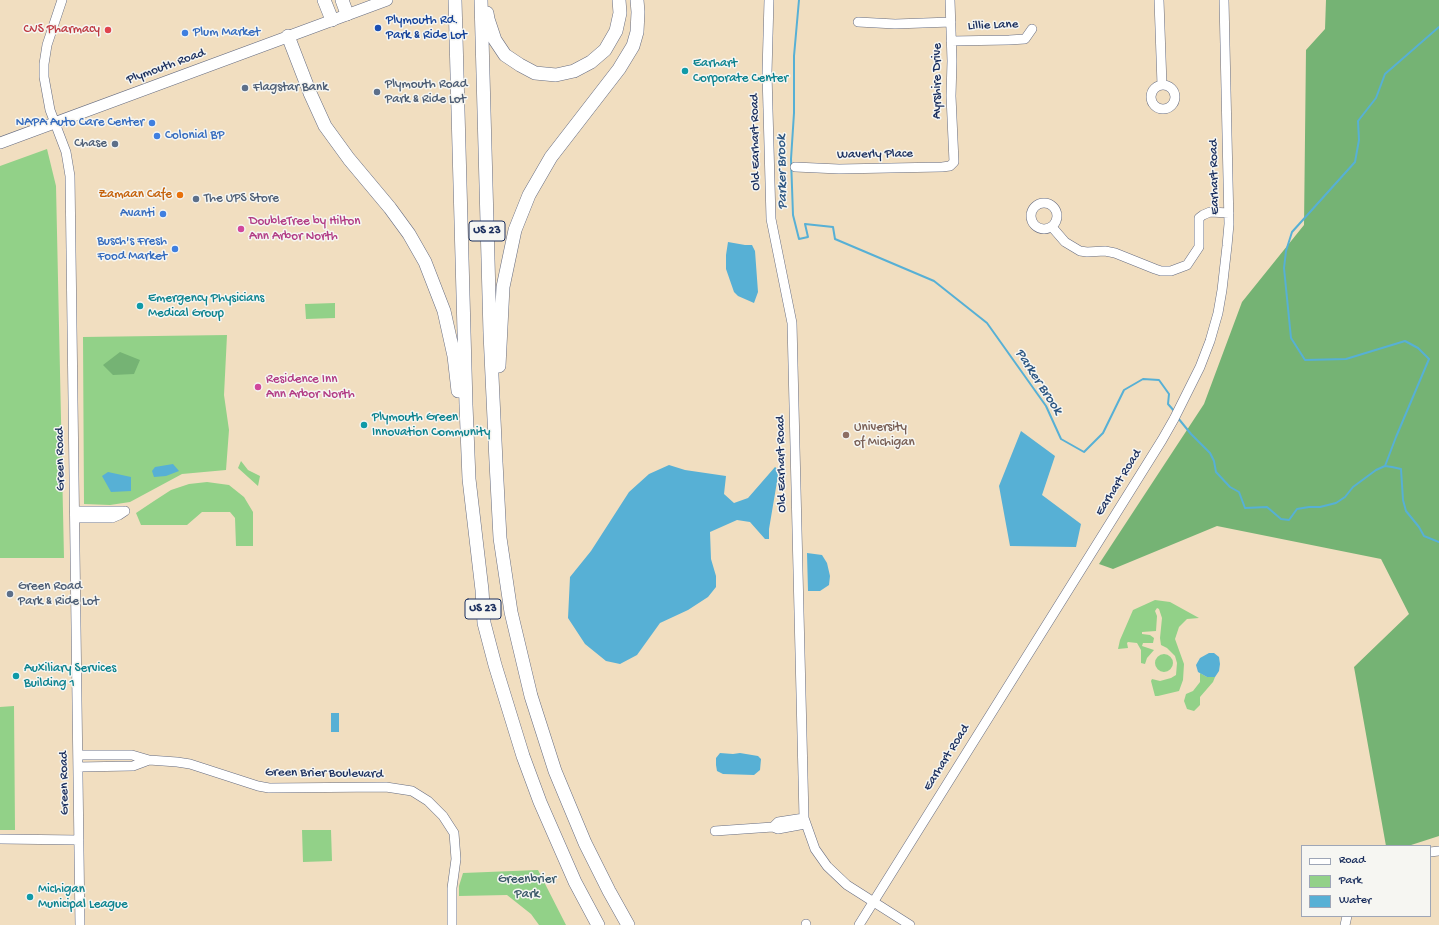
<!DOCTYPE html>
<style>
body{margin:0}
#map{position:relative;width:1439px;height:925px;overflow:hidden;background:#f1dec0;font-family:"Gochi Hand",sans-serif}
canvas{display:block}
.legend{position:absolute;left:1301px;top:845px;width:130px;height:72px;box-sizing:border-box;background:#f6f6f2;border:1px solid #9ea6b7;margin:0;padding:5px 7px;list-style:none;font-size:12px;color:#1b2f5e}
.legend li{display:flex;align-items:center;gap:8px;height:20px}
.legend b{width:20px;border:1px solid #9ea6b7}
</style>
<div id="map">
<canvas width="1439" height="925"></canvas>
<ul class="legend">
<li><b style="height:5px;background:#fff"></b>Road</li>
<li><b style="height:11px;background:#92d188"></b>Park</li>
<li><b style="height:11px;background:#57b0d5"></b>Water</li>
</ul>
</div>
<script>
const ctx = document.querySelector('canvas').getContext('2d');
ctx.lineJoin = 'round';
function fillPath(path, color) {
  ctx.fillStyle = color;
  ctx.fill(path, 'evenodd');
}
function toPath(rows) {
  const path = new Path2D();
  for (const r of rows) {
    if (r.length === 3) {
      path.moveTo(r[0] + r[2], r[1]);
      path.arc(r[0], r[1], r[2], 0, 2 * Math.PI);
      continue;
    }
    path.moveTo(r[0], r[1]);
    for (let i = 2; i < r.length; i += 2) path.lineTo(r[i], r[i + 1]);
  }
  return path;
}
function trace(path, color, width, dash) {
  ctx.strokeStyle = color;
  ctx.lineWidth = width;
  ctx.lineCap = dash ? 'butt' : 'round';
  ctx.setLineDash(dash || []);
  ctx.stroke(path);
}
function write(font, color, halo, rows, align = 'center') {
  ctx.font = font + ' "Gochi Hand",sans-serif';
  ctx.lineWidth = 3;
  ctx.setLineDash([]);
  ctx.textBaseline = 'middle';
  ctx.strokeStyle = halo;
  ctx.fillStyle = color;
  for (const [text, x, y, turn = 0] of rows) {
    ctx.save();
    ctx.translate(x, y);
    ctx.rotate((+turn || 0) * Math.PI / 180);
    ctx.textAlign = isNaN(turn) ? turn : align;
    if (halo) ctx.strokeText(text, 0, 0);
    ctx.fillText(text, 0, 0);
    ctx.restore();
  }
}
const green = toPath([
 [47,149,56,186,64,558,0,558,0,166],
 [335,303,335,318,306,319,305,304],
 [227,335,224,395,229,430,226,470,182,474,130,502,110,505,84,504,83,337],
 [241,461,248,470,260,476,258,486,238,468],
 [207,482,229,485,244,497,253,512,253,546,236,546,235,518,230,512,202,512,187,525,141,525,136,513,154,501,171,490,189,484],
 [1155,600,1170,602,1199,618,1187,619,1179,627,1175,639,1184,664,1183,680,1179,691,1158,696,1155,696,1151,681,1152,679,1160,681,1171,678,1176,675,1177,663,1175,656,1167,648,1161,645,1160,638,1162,618,1159,609,1157,608,1155,611,1157,616,1156,631,1142,632,1142,634,1150,635,1154,638,1153,643,1143,643,1142,646,1154,650,1147,658,1145,664,1141,663,1141,650,1137,643,1128,642,1127,643,1128,648,1118,649,1120,640,1133,610],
 [1164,663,9],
 [1200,673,1207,677,1215,677,1213,682,1200,697,1200,705,1194,711,1187,709,1184,701,1186,694,1193,691,1200,682],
 [14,706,15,830,0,830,0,707],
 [302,830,331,830,332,861,303,862],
 [538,870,566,925,539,925,531,914,507,895,459,896,459,886,463,873]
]);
const forest = toPath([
 [1326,0,1439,0,1439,836,1408,846,1386,846,1354,667,1409,614,1381,559,1217,526,1113,569,1099,564,1204,404,1242,302,1304,225,1306,50,1325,29],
 [120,352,140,360,134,374,113,375,103,365]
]);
const water = toPath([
 [728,242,745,245,752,245,755,251,758,292,754,303,738,296,734,292,726,269,726,255],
 [1021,431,1055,456,1042,495,1081,524,1076,547,1010,546,999,486],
 [173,464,179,471,166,476,154,477,152,471,155,467],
 [669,465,685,470,726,476,724,494,734,503,748,498,775,467,779,470,769,529,769,539,765,539,750,522,737,520,710,532,711,559,716,576,716,587,708,597,688,610,660,623,637,655,620,664,606,661,585,644,568,618,570,577,591,551,629,492,649,474],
 [108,472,131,477,131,491,111,492,102,476],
 [807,553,822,555,827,563,830,576,829,585,820,591,808,591],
 [1209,653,1214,653,1219,657,1220,664,1219,671,1215,677,1207,677,1198,672,1196,665,1200,658],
 [331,713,339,713,339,732,331,732],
 [720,753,733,754,740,753,758,756,761,759,760,770,754,775,723,774,717,771,716,765,716,758]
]);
const stream = toPath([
 [799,0,794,56,794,113,791,159,793,215,799,239,808,237,805,224,833,227,835,239,934,281,987,323,1046,406,1061,439,1084,452,1103,433,1124,390,1143,379,1159,380,1169,394,1168,404,1175,412],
 [1178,418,1191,434,1210,453,1214,461,1216,472,1230,487,1239,492,1245,508,1267,507,1281,519,1289,520,1297,509,1309,507,1320,507,1336,503,1345,497,1353,487,1376,470,1385,466,1392,467,1401,469,1403,500,1406,511,1419,527,1424,536,1439,542],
 [1385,466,1396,437,1429,359,1418,348,1405,341,1346,359,1305,360,1291,338,1284,268,1286,251,1292,232,1355,162,1359,140,1358,121,1376,98,1385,74,1439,27]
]);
const minor = toPath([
 [62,0,47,45,44,64,44,77,50,110,66,152,70,176,80,925],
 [769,0,767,73,771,219,792,323,804,818,815,849,827,866,847,885,910,925],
 [1159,0,1162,85],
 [858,22,895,24,951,22],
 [951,41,1009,40,1025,39,1032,29],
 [1163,97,12],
 [795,167,839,169,942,167,950,166,954,162,951,96,952,61,950,0],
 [1044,216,13],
 [1052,227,1065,242,1080,251,1087,252,1105,251,1115,253,1155,269,1161,271,1171,271,1187,265,1199,247,1199,218,1203,215,1210,212,1229,213],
 [75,511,123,511],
 [75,518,112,518,119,515,125,511],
 [78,755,132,755,149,760,177,762,190,764,258,786,269,788,386,787,412,791,428,801,443,816,454,833,456,859,452,888,452,925],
 [78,767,133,766,149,760],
 [773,827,778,822,804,818],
 [715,831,773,827,778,829,805,824],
 [0,839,79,840],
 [1430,852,1439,851],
 [806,924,806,925],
 [859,925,1162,440,1174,419,1200,367,1210,341,1218,313,1222,290,1227,246,1229,224,1224,0],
 [1345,925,1347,916]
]);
const major = toPath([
 [0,143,387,0]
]);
const highway = toPath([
 [324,0,332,20],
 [342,0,347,14],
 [455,0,466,405,469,479,482,590,484,623,495,665,523,756,540,802,575,882,598,925],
 [481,0,490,333,496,462,500,538,511,612,531,696,555,771,585,843,609,891,628,925],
 [487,13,488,19,495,40,505,55,520,65,535,73,556,75,574,71,591,62,605,50,616,31,620,13,619,0],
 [288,36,310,93,325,126,349,159,390,208,409,234,425,262,444,311,454,356,458,391],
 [499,366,503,287,515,230,529,195,551,157,619,69,633,46,637,32,638,12,637,0]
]);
const markers = [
 [378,28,4,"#1a4fb4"],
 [108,30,4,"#e0444e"],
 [185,33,4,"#3f7fe0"],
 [685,71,4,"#0f9aa8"],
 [245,88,4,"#5c6f8a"],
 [377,92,4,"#5c6f8a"],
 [152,123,4,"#3f7fe0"],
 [157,136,4,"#3f7fe0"],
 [115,144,4,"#5c6f8a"],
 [180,195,4,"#e8710a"],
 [196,199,4,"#5c6f8a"],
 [163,214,4,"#3f7fe0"],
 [241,229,4,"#d1479c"],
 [175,249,4,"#3f7fe0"],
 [140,306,4,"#0f9aa8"],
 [258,387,4,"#d1479c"],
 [364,425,4,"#0f9aa8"],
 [846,435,4,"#8d6e63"],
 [10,594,4,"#5c6f8a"],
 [16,676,4,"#0f9aa8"],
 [30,897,4,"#0f9aa8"]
];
const shields = [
 [487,231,36],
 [483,609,36]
];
const shieldNames = [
 ["US 23",487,231],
 ["US 23",483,609]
];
const transitNames = [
 ["Plymouth Rd.",386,21],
 ["Park & Ride Lot",386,36]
];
const streetNames = [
 ["Lillie Lane",993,26,-2],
 ["Plymouth Road",166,67,-20],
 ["Ayrshire Drive",938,81,-90],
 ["Old Earhart Road",756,142,-91],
 ["Waverly Place",875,155,-1],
 ["Earhart Road",1215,177,-91],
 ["Green Road",61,459,-91],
 ["Old Earhart Road",782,464,-91],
 ["Earhart Road",1119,483,-58],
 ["Earhart Road",947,758,-58],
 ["Green Brier Boulevard",324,774,1],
 ["Green Road",65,783,-91]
];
const healthNames = [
 ["CVS Pharmacy",100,30]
];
const shopNames = [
 ["Plum Market",193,33,"left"],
 ["NAPA Auto Care Center",144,123],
 ["Colonial BP",165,136,"left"],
 ["Avanti",155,214],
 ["Busch's Fresh",167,242],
 ["Food Market",167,257]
];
const cultureNames = [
 ["Earhart",693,64],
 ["Corporate Center",693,79],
 ["Emergency Physicians",148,299],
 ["Medical Group",148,314],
 ["Plymouth Green",372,418],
 ["Innovation Community",372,433],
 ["Auxiliary Services",24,669],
 ["Building 1",24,684],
 ["Michigan",38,890],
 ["Municipal League",38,905]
];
const serviceNames = [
 ["Plymouth Road",385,85],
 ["Park & Ride Lot",385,100],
 ["Flagstar Bank",253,88],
 ["Chase",107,144,"right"],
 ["The UPS Store",204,199],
 ["Green Road",18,587],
 ["Park & Ride Lot",18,602]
];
const foodNames = [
 ["Zamaan Cafe",172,195]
];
const hotelNames = [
 ["DoubleTree by Hilton",249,222],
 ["Ann Arbor North",249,237],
 ["Residence Inn",266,380],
 ["Ann Arbor North",266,395]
];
const educationNames = [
 ["University",854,428],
 ["of Michigan",854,443]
];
const parkNames = [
 ["Greenbrier",527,880],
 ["Park",527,895]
];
const waterNames = [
 ["Parker Brook",783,172,-91],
 ["Parker Brook",1038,382,57]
];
fillPath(green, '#92d188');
fillPath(forest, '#75b374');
fillPath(water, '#57b0d5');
trace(stream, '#57b0d5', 2);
trace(minor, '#666c80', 10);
trace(major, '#666c80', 12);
trace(highway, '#666c80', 14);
trace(minor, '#fff', 9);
trace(major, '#fff', 11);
trace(highway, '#fff', 13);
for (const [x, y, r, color] of markers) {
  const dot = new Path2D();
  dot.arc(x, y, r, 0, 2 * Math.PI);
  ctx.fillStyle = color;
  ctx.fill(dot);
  trace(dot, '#f6f6f2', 1.5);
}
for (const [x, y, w] of shields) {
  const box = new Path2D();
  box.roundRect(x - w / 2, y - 10, w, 20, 3);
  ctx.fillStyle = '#f6f6f2';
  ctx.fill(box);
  trace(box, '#1b2f5e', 1);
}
write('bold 12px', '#1b2f5e', null, shieldNames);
write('13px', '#164399', '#f6f6f2', transitNames, 'left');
write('13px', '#1b2f5e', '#f6f6f2', streetNames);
write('13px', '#be3a42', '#f6f6f2', healthNames, 'right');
write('13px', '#366cbe', '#f6f6f2', shopNames, 'right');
write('13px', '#0d838f', '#f6f6f2', cultureNames, 'left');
write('13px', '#4e5e75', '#f6f6f2', serviceNames, 'left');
write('13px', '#c56008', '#f6f6f2', foodNames, 'right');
write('13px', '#b23c85', '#f6f6f2', hotelNames, 'left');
write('13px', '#785e54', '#f6f6f2', educationNames, 'left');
write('13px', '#395868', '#f6f6f2', parkNames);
write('italic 14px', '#2d5682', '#f6f6f2', waterNames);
</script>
